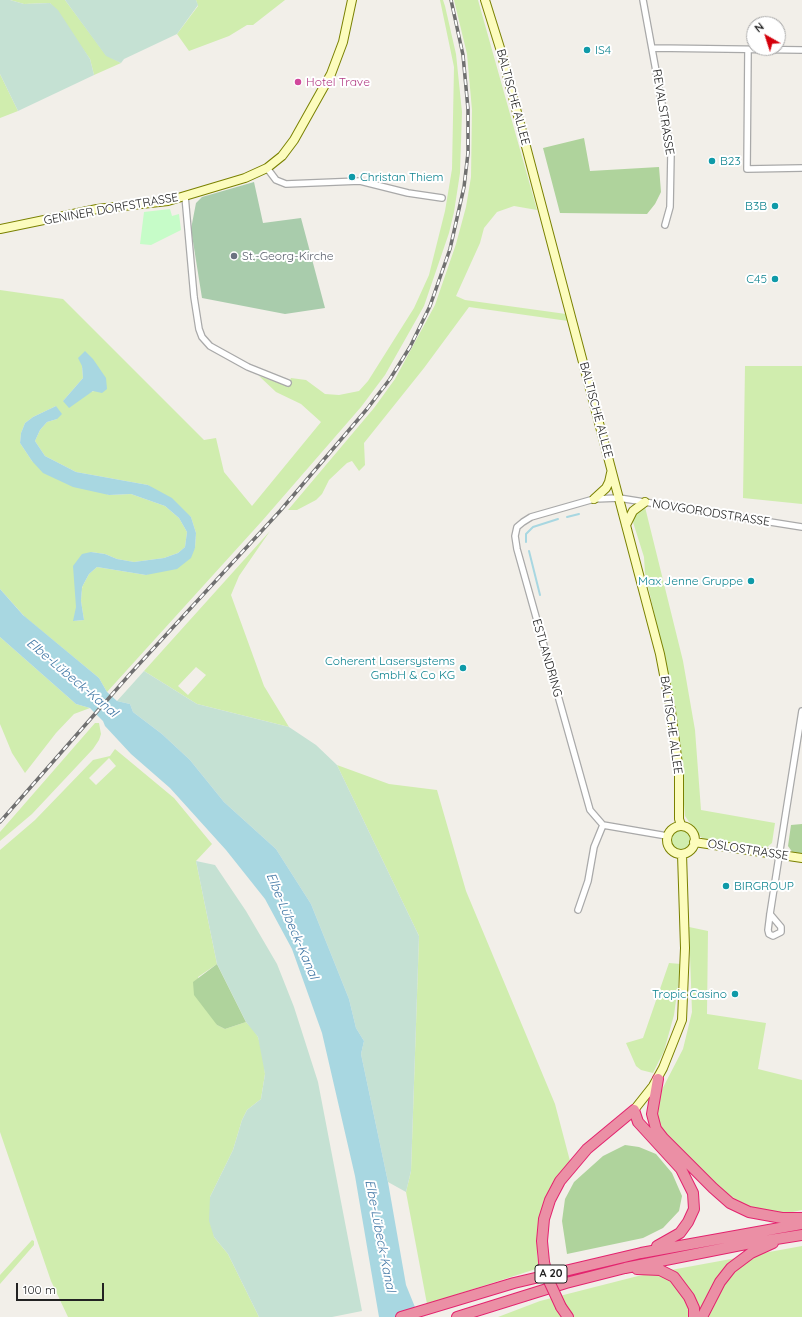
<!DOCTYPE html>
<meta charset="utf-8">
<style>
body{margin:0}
#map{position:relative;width:802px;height:1317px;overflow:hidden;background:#f2efe9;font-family:Quicksand,sans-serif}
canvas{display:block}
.north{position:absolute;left:746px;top:16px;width:40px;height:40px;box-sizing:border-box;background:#fff;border:1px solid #a7a7a7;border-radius:50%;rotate:321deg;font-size:11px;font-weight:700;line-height:16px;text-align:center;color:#222}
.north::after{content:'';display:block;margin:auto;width:14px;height:18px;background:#d4000b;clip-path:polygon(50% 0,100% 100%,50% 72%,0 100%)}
.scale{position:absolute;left:16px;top:1283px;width:88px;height:18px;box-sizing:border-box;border:2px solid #222;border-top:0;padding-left:5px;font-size:12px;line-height:14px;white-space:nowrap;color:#222;-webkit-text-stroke:3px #fff;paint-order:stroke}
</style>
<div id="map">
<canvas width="802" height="1317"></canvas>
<div class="north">N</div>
<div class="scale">100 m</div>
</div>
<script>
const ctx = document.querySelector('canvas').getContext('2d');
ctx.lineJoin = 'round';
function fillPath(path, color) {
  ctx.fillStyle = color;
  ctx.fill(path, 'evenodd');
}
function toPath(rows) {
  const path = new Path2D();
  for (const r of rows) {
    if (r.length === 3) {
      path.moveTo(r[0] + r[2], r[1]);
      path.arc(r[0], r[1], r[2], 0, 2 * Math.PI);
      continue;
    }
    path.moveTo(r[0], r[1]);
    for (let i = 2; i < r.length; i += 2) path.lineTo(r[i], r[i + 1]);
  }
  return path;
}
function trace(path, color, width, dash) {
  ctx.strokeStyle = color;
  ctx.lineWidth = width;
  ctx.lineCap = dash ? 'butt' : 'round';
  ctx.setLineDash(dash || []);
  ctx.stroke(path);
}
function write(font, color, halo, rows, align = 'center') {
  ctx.font = font + ' Quicksand,sans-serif';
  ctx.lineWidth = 4;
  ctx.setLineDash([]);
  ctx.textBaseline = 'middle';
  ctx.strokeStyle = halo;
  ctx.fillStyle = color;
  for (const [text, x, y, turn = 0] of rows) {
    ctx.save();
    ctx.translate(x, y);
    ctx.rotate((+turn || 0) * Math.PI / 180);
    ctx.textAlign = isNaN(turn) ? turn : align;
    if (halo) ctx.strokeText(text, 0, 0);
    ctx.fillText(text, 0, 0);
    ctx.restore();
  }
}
const grass = toPath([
 [10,0,65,0,106,55,121,63,94,75,90,59,50,3,24,4],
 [196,0,285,0,253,25,247,25,229,36,189,51,177,34,198,6],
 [440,0,443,0,445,6,456,54,462,112,460,173,454,212,449,233,424,306,385,375,361,407,262,521,107,692,99,678,25,617,0,589,0,290,63,299,204,440,216,438,224,472,252,506,321,422,301,404,276,392,259,376,287,386,291,378,306,380,325,394,339,395,359,391,368,381,414,308,429,275,445,211,452,169,454,67],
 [82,366,94,391,63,401,83,378],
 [56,406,57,419,47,422,40,430,35,441,45,456,76,472,148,485,191,517,196,533,195,548,146,575,97,567,89,574,82,587,81,601,84,620,74,621,91,552,105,554,117,559,134,562,164,558,178,553,185,547,187,532,179,518,165,506,131,494,109,495,32,461,20,443,21,433,25,423,33,417],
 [454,0,478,0,537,210,514,206,497,212,484,228,480,243,456,296,465,300,566,314,568,321,469,307,424,368,364,443,365,465,359,471,352,461,347,463,329,480,322,494,316,500,297,510,288,510,374,408,395,379,435,305,456,244,466,207,471,177,472,110,467,54],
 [0,74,18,111,0,118],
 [745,366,802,366,802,504,743,498],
 [645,507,683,661,695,730,701,810,775,823,772,843,766,848,704,839,699,836,685,816,678,732,672,691,645,573,644,557,633,522,633,517,641,509],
 [270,531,239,576,231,595,264,686,289,727,197,704,144,671],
 [196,667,206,675,188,695,178,686],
 [0,637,76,704,90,708,74,714,56,733,25,773,12,753,0,724],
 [95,723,99,723,101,734,99,740,93,749,32,814,0,841,0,832],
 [115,749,174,798,212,844,196,861,217,964,198,977,217,1025,225,1029,246,1022,253,1029,258,1037,263,1054,265,1074,261,1099,247,1110,242,1120,233,1150,210,1197,214,1237,228,1254,259,1317,68,1317,51,1281,0,1132,0,850,35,820,93,760,110,756],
 [109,758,116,766,96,785,89,778],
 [337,765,389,784,437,790,466,891,555,1104,570,1161,559,1175,537,1238,537,1255,539,1268,427,1304,406,1192,411,1171,419,936],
 [680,839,11],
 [689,927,708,931,707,1014,766,1023,758,1069,802,1080,802,1210,778,1215,746,1206,723,1192,658,1126,654,1113,656,1101,683,1049,692,1012],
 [669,963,681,964,674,1015,664,1051,653,1073,641,1070,636,1066,626,1043,643,1038],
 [32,1240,34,1241,34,1245,0,1284,0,1275],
 [802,1246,802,1317,498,1317,540,1301,638,1276]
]);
const forest = toPath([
 [584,138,590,171,659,167,661,192,655,204,647,214,560,213,543,148],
 [802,824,802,854,793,853,788,846,791,825],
 [217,964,246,1022,225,1029,217,1025,194,995,193,982],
 [625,1145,639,1147,656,1154,672,1173,682,1196,679,1211,663,1228,643,1238,567,1254,562,1221,565,1199,574,1182,603,1156]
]);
const wetland = toPath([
 [0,0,10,0,24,4,50,3,58,10,90,59,94,75,18,111,0,74],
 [65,0,196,0,198,5,177,34,124,59,121,63,106,56],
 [144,671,197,704,289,727,316,745,337,765,419,936,411,1171,406,1192,388,1182,361,1054,364,1041,356,1028,349,999,311,904,276,849,224,802,190,760,162,734,133,712,130,704,117,701],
 [196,861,215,865,246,911,277,964,294,1007,318,1082,362,1311,332,1317,259,1317,228,1254,214,1237,209,1221,210,1197,233,1150,242,1120,247,1110,261,1099,265,1074,258,1037,246,1022,217,964]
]);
const cemetery = toPath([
 [254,182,263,223,301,218,325,308,285,314,202,298,191,229,196,203,202,197]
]);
const park = toPath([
 [170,209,172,216,179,214,181,230,151,245,140,244,144,212]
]);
const water = toPath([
 [85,351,93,359,106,378,107,389,102,393,93,391,69,408,63,401,83,378,82,366,78,358],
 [56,406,62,414,57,419,47,422,40,430,35,441,45,456,76,472,148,485,172,498,191,517,196,533,195,548,191,558,177,569,146,575,97,567,89,574,82,587,81,601,84,620,73,621,76,607,73,566,82,554,91,552,105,554,117,559,134,562,164,558,178,553,185,547,187,532,179,518,165,506,131,494,109,495,73,487,43,473,32,461,20,443,21,433,25,423,33,417],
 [0,589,23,615,99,678,107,692,117,701,130,704,133,712,162,734,190,760,224,802,276,849,311,904,349,999,356,1028,364,1041,361,1054,388,1182,406,1285,419,1317,379,1317,355,1176,322,1033,292,949,265,899,226,850,170,788,131,754,105,726,103,721,90,708,76,704,0,637]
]);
const stream = toPath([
 [567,517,579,514],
 [526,542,526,534,533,527,558,519],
 [529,551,540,595]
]);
const street = toPath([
 [643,0,671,153,670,207,665,225],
 [652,48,802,50],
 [748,50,747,169,802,168],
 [267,168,276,180,286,184,360,181,408,193,442,198],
 [185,196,194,297,199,329,202,337,210,346,248,367,288,383],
 [667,836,603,825,590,810,517,549,515,536,517,527,523,522,531,517,594,499,619,498,802,527],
 [578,910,588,881,594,847,603,825],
 [770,914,781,927,781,932,773,936,769,934,768,930,770,914,785,818,802,711]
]);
const secondary = toPath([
 [485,0,500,48,660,654,671,711,679,772,679,819,681,825],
 [0,229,97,209,168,201,245,178,267,168,282,156,294,140,331,74,343,42,352,0],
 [594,499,606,488,609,482,611,473],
 [626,525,633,511,645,502],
 [681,840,14],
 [694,842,802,858],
 [634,1110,653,1086,663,1068,682,1020,685,948,682,854]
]);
const highway = toPath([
 [658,1079,652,1114,656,1129,663,1138,713,1188,730,1203,749,1212,782,1218,802,1218],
 [634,1110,638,1122,681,1169,693,1193,694,1209,688,1222,680,1233,657,1246],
 [544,1262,542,1241,544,1219,550,1200,560,1181,587,1149,634,1110],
 [637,1269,660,1270,674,1277,689,1297,694,1308,694,1317],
 [561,1307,568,1317],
 [401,1317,514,1283,641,1253,802,1224],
 [457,1317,566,1283,625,1268,751,1243,802,1235],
 [702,1317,720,1282,731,1268,751,1253,773,1243]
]);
const rail = toPath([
 [0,822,130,674,280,511,367,409,390,379,410,347,430,306,450,249,464,187,468,153,468,109,463,55,451,0]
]);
const highwayBridge = toPath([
 [544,1262,548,1279,561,1307]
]);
const markers = [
 [587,50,4,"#0f9aa8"],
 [298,82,4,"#d1479c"],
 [712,161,4,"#0f9aa8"],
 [352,177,4,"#0f9aa8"],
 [775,206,4,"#0f9aa8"],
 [234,256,4,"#6b7280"],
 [775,279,4,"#0f9aa8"],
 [751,581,4,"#0f9aa8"],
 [463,668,4,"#0f9aa8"],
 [726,886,4,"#0f9aa8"],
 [735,994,4,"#0f9aa8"]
];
const shields = [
 [551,1274,32]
];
const shieldNames = [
 ["A 20",551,1274]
];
const cultureNames = [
 ["IS4",595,50,"left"],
 ["B23",720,161,"left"],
 ["Christan Thiem",360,177,"left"],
 ["B3B",767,206],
 ["C45",767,279],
 ["Max Jenne Gruppe",743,581],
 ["Coherent Lasersystems",455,661],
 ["GmbH & Co KG",455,675],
 ["BIRGROUP",734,886,"left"],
 ["Tropic Casino",727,994]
];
const hotelNames = [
 ["Hotel Trave",306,82]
];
const streetNames = [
 ["BALTISCHE ALLEE",513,97,75],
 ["REVALSTRASSE",663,112,81],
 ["GENINER DORFSTRASSE",111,209,-10],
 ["BALTISCHE ALLEE",596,410,75],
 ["NOVGORODSTRASSE",711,513,9],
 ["ESTLANDRING",547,658,74],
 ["BALTISCHE ALLEE",671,725,82],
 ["OSLOSTRASSE",748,850,9]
];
const worshipNames = [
 ["St.-Georg-Kirche",242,256]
];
const waterNames = [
 ["Elbe-Lübeck-Kanal",72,678,40],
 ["Elbe-Lübeck-Kanal",292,926,67],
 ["Elbe-Lübeck-Kanal",380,1236,79]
];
fillPath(grass, '#d0edae');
fillPath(forest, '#afd39c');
fillPath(wetland, '#c5e1d3');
fillPath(cemetery, '#a9ccac');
fillPath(park, '#c6fcc8');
fillPath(water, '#a8d7e1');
trace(stream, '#a8d7e1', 2);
trace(street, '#a9a9a9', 8);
trace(secondary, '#7a8100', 10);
trace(highway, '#e3236e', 12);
trace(street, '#fff', 5.5);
trace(secondary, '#fcfcbd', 8);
trace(highway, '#eb8fa5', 10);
trace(rail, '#707070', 3.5);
trace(rail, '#fff', 2, [6]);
trace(highwayBridge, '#e3236e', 12, []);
trace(highwayBridge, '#eb8fa5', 10);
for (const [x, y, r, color] of markers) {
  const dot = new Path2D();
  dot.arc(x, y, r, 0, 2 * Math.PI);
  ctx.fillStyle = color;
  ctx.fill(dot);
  trace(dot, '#fff', 1.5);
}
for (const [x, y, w] of shields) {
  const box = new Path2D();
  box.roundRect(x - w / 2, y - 9, w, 18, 3);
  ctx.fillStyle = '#fff';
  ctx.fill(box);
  trace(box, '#222', 1);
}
write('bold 11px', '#222', null, shieldNames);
write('12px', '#0d838f', '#fff', cultureNames, 'right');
write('12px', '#b23c85', '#fff', hotelNames, 'left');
write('12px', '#222', '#fff', streetNames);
write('12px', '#5b616d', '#fff', worshipNames, 'left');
write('italic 13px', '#4379a6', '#fff', waterNames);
</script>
